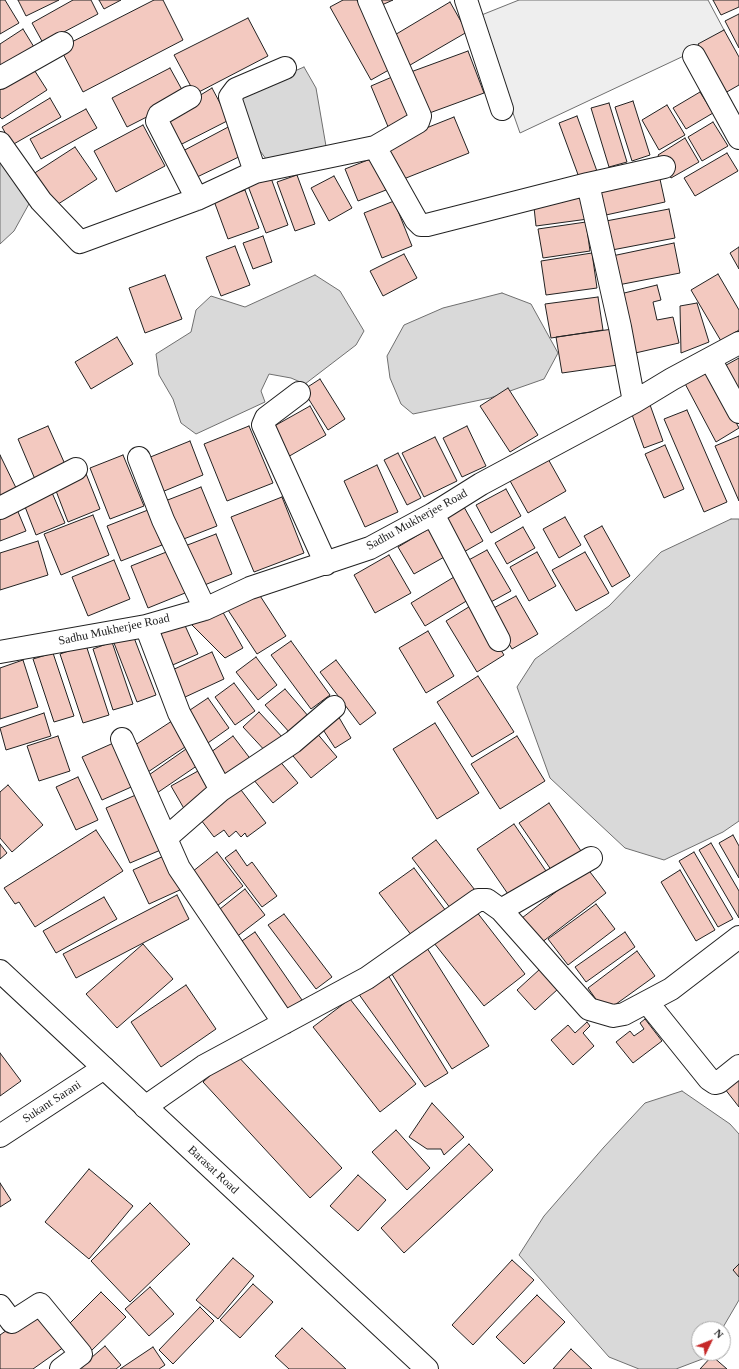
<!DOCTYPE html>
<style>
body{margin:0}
#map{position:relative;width:739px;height:1369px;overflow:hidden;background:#fff;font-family:"Times New Roman",serif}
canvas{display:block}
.north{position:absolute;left:691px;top:1321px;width:40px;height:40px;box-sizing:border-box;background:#fff;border:1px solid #a7a7a7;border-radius:50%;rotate:47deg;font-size:11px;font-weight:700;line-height:16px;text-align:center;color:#222}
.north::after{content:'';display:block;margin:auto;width:14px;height:18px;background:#c62828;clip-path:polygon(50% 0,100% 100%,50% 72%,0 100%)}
</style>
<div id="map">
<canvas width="739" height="1369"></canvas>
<div class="north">N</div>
</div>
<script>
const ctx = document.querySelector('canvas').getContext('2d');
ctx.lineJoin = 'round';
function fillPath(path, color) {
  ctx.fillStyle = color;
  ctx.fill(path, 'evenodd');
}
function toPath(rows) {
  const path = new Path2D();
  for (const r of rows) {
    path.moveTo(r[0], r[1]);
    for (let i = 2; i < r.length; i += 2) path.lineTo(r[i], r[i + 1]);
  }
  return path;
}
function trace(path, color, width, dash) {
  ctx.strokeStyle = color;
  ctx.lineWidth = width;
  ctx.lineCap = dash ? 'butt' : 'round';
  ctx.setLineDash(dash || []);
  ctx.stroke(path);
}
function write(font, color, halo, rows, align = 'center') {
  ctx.font = font + ' "Times New Roman",serif';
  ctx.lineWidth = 3;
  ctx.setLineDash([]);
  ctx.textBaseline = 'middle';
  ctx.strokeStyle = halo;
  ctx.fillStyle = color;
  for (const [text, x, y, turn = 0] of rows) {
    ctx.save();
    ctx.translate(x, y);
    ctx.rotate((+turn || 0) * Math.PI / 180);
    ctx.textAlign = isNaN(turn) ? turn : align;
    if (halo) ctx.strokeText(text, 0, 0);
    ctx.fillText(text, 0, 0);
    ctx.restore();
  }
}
const green = toPath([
 [519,0,708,0,724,30,688,54,520,133,479,16,519,0]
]);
const water = toPath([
 [304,67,316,88,327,152,269,163,255,144,239,95,304,67],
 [0,145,35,193,14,231,0,244,0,145],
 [315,275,340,291,364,331,356,345,305,384,291,378,269,374,261,391,265,402,196,434,181,423,173,399,159,375,156,354,191,332,196,310,211,296,245,307,315,275],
 [502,293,531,304,558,353,544,379,490,398,413,414,401,404,390,378,387,356,404,325,443,308,502,293],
 [731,519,739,519,739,821,723,832,664,860,625,848,550,778,517,687,535,659,609,606,661,552,731,519],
 [682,1091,730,1124,739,1134,739,1300,722,1329,699,1329,699,1353,708,1353,705,1358,676,1369,639,1369,609,1357,519,1255,544,1216,604,1147,645,1103,682,1091]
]);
const building = toPath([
 [0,0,5,0,19,23,0,34,0,0],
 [18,0,59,0,26,16,18,0],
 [73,0,91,0,98,14,43,43,32,23,73,0],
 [99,0,121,0,104,9,99,0],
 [154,0,163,0,183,40,83,92,60,48,154,0],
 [343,0,357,0,394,67,371,80,330,7,343,0],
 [372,0,393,0,375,8,372,0],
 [713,0,739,0,739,7,721,15,713,0],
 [450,2,467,32,405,68,388,39,450,2],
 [739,14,739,48,725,21,739,14],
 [248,18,268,56,195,94,174,55,248,18],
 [23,29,37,52,0,75,0,44,23,29],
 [724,30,739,57,739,85,725,93,698,44,724,30],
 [468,51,484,93,424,115,408,73,468,51],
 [31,65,47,90,2,119,0,117,0,84,31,65],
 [170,68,186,97,127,127,112,98,170,68],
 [399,74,417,118,389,129,371,86,399,74],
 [212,88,229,120,178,146,163,118,212,88],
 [700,92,713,113,686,129,673,108,700,92],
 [50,98,61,117,12,145,2,127,50,98],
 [633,101,650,155,632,161,615,107,633,101],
 [609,103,627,162,609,167,591,108,609,103],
 [667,105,685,135,659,150,642,120,667,105],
 [86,109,97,128,41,159,30,139,86,109],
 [577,116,598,174,580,180,559,123,577,116],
 [454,117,469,153,396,182,381,146,454,117],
 [713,122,728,146,702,161,688,137,713,122],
 [143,125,165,166,116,192,94,151,143,125],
 [232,125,247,153,195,178,181,152,232,125],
 [685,138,699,162,671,178,658,155,685,138],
 [75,147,97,179,52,208,30,176,75,147],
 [727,153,738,171,695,196,684,178,727,153],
 [373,158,386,190,358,201,345,169,373,158],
 [658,170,665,202,606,215,598,183,658,170],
 [297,175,315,224,295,231,277,182,297,175],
 [334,176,352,208,329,221,311,188,334,176],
 [271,178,288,225,266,233,248,186,271,178],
 [583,189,588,219,536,226,533,198,583,189],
 [245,190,259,228,228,239,214,201,245,190],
 [394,201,412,246,382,258,364,213,394,201],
 [669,209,675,238,612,250,606,221,669,209],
 [586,222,590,251,543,258,538,229,586,222],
 [263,236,272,262,253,269,243,243,263,236],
 [674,243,680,273,618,285,612,256,674,243],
 [235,246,250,285,221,296,206,257,235,246],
 [739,247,739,269,730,253,739,247],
 [592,253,597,288,546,295,541,261,592,253],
 [404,254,417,278,383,296,370,271,404,254],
 [718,274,739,310,739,330,721,341,691,290,718,274],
 [165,275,182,319,145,333,129,288,165,275],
 [657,285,661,300,653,302,657,320,673,317,679,343,631,354,616,295,657,285],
 [598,297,603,330,551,338,545,304,598,297],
 [697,303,709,342,681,353,680,306,697,303],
 [613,329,618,365,562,373,556,337,613,329],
 [117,337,133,364,91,389,75,362,117,337],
 [739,358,739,405,719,369,739,358],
 [706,366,739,428,716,442,682,378,706,366],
 [320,379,345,419,328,430,303,390,320,379],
 [508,388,538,435,510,452,480,406,508,388],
 [649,402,663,441,644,448,630,409,649,402],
 [310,406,326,435,286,458,269,429,310,406],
 [687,410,727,502,704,512,664,419,687,410],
 [48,426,68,471,37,484,18,439,48,426],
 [249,426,273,483,227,501,204,444,249,426],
 [467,426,486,466,462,477,443,438,467,426],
 [739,436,739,501,715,446,739,436],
 [435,437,457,481,424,497,402,453,435,437],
 [190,441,203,475,157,494,143,460,190,441],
 [665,445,684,489,664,498,645,454,665,445],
 [398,453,421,498,407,505,384,460,398,453],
 [0,455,19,494,0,504,0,455],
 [123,455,144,506,110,519,90,468,123,455],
 [547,457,566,491,528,513,509,479,547,457],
 [377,465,398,512,365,527,344,481,377,465],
 [85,471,100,509,68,522,53,483,85,471],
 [201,487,217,526,176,542,160,503,201,487],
 [50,488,65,523,36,535,22,499,50,488],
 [506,489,521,516,491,533,476,505,506,489],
 [282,497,304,553,254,572,231,517,282,497],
 [16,507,26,531,0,541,0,514,16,507],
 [464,507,483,541,462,553,442,519,464,507],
 [148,510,162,545,121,561,107,526,148,510],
 [93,515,109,555,61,575,44,534,93,515],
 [565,517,581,545,559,558,543,529,565,517],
 [602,526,630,576,612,587,584,536,602,526],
 [523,527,535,548,507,564,495,543,523,527],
 [430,528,446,556,414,574,398,547,430,528],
 [216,534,232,574,202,586,185,546,216,534],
 [38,541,48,575,0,590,0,553,38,541],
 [174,549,190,591,148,608,131,566,174,549],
 [487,550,511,591,489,603,465,562,487,550],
 [537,552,556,586,529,601,510,567,537,552],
 [585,552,609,593,576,611,552,570,585,552],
 [389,555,411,593,375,613,354,575,389,555],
 [114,560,130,599,88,616,72,577,114,560],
 [459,574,473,597,425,626,411,603,459,574],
 [255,588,286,636,257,654,226,607,255,588],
 [516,596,538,634,512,649,490,610,516,596],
 [472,605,504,655,477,672,446,621,472,605],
 [220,607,243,648,225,658,191,624,220,607],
 [182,619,198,654,168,667,153,632,182,619],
 [428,631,454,676,426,693,399,648,428,631],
 [133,635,156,695,137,702,114,643,133,635],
 [291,641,330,695,311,709,271,655,291,641],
 [112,642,133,704,113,710,93,649,112,642],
 [86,645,109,715,83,723,60,654,86,645],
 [212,652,224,679,183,698,170,671,212,652],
 [53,653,74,716,54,722,33,659,53,653],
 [256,657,277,685,258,700,236,672,256,657],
 [23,660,38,707,0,719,0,668,23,660],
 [336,660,376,713,360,725,320,672,336,660],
 [478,676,514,732,472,757,437,702,478,676],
 [234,683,255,711,235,725,215,697,234,683],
 [285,689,309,717,290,733,265,705,285,689],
 [208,698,229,728,205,745,184,714,208,698],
 [259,712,284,739,268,754,243,727,259,712],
 [44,713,51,736,6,750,0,728,44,713],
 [337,714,351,738,335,748,320,725,337,714],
 [175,719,191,743,145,774,129,749,175,719],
 [435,723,479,793,437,819,393,749,435,723],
 [315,731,337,757,311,778,289,751,315,731],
 [58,736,70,771,39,781,27,746,58,736],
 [233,736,252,761,226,780,207,755,233,736],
 [517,736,545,781,500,809,471,764,517,736],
 [118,741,138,784,102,800,82,757,118,741],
 [189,747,201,763,157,793,146,777,189,747],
 [278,759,298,783,273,803,253,779,278,759],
 [198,771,212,797,186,812,171,786,198,771],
 [78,777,98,820,76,830,56,787,78,777],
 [8,785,43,825,12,852,0,838,0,792,8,785],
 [238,786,266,823,247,837,245,833,241,837,236,831,229,837,224,830,214,837,198,816,238,786],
 [138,794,163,849,130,863,106,808,138,794],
 [549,803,583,854,554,874,519,823,549,803],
 [514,824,546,871,510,897,477,849,514,824],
 [96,830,123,871,35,927,19,902,15,904,4,888,96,830],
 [733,835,739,846,739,878,719,843,733,835],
 [436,840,478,894,454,913,412,858,436,840],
 [711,843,739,891,739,918,699,850,711,843],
 [0,844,7,853,0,859,0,844],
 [236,850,247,866,252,862,277,896,262,907,225,858,236,850],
 [217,852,243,886,213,909,187,876,217,852],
 [694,852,733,919,718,927,679,861,694,852],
 [166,855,182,889,149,904,133,870,166,855],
 [414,868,446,911,412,936,379,893,414,868],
 [587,868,606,893,537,946,518,921,587,868],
 [680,870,715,930,696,941,661,882,680,870],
 [245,889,265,915,235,938,215,913,245,889],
 [177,895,189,919,76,978,63,954,177,895],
 [104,897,117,919,56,953,43,931,104,897],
 [596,904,615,929,568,965,548,939,596,904],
 [476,911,525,974,484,1006,434,943,476,911],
 [284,914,332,977,316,989,268,925,284,914],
 [255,932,302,1000,283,1013,236,945,255,932],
 [625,932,635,947,586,982,575,967,625,932],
 [143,944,173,979,117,1028,86,994,143,944],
 [427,948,489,1046,452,1069,390,971,427,948],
 [637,951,655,976,605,1012,588,988,637,951],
 [540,969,558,989,535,1010,517,990,540,969],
 [388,975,448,1073,425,1087,358,993,388,975],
 [186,985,216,1029,161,1067,131,1022,186,985],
 [350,999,416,1084,380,1112,313,1027,350,999],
 [645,1019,662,1041,633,1063,616,1042,630,1031,634,1036,644,1029,640,1023,645,1019],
 [587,1022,590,1026,583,1033,594,1046,573,1065,551,1040,568,1025,575,1033,587,1022],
 [0,1053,21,1081,0,1096,0,1053],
 [235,1053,342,1168,310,1198,203,1082,235,1053],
 [733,1074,739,1081,739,1107,721,1084,733,1074],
 [432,1103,464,1137,444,1155,441,1149,427,1149,409,1137,432,1103],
 [396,1130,430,1168,407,1190,372,1152,396,1130],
 [469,1144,493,1170,404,1253,381,1228,469,1144],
 [89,1169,133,1206,89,1259,45,1222,89,1169],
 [358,1175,386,1200,358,1231,330,1206,358,1175],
 [0,1183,11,1200,0,1207,0,1183],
 [150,1203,190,1244,130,1302,91,1261,150,1203],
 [233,1258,254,1276,218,1319,196,1300,233,1258],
 [512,1260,534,1280,473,1345,452,1325,512,1260],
 [739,1264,739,1277,733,1270,739,1264],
 [253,1284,273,1302,240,1338,220,1320,253,1284],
 [150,1287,174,1314,149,1336,125,1309,150,1287],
 [101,1292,126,1317,91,1351,67,1326,101,1292],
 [537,1295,565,1322,524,1364,496,1337,537,1295],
 [200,1307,214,1321,173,1364,159,1350,200,1307],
 [37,1309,64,1347,33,1369,0,1369,0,1335,37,1309],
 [302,1328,346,1369,289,1369,275,1356,302,1328],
 [105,1346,121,1365,116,1369,78,1369,105,1346],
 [153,1347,165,1365,159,1369,120,1369,153,1347],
 [571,1349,592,1369,553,1369,571,1349],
 [712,1356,727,1369,700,1369,712,1356]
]);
const minor = toPath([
 [369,0,420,116,418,122,375,147],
 [466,0,502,109],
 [694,56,739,138],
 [0,78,62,43],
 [190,97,159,115,157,121,197,199],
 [0,143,41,201,80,242,197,199,255,172,375,147,416,220,421,225,427,225,588,184,620,327,634,402],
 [255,172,230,97,236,89,285,68],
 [588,184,664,167],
 [710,359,739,412],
 [299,393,266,418,263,425,326,564],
 [139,458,163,520,205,609],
 [0,508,76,469],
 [433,514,499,640],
 [146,626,179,713,221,790],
 [0,652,146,626,205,609,250,588,370,548,433,514,481,484,634,402,672,379,739,343],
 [122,739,179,868,284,1023],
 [166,838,221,790,293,742,334,707],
 [501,910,591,858],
 [647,1002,709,1079,715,1083,719,1082,739,1066],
 [145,1107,204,1066,367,978,478,900,487,900,501,910,589,1009,613,1016,624,1014,671,989,739,937],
 [0,1136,104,1068],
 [0,1306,12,1322,40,1304,81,1354,61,1369]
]);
const primary = toPath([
 [0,971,427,1369]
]);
const streetNames = [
 ["Sadhu Mukherjee Road",417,520,-29],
 ["Sadhu Mukherjee Road",114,630,-12],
 ["Sukant Sarani",52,1102,-33],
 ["Barasat Road",213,1170,43]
];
fillPath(green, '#eee');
trace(green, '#6f6f6f', 1);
fillPath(water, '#d9d9d9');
trace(water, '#6f6f6f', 1);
fillPath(building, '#f3c9c0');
trace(building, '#222', 1);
trace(minor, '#222', 24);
trace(primary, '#222', 24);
trace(minor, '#fff', 22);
trace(primary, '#fff', 22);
write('12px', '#222', '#fff', streetNames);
</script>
